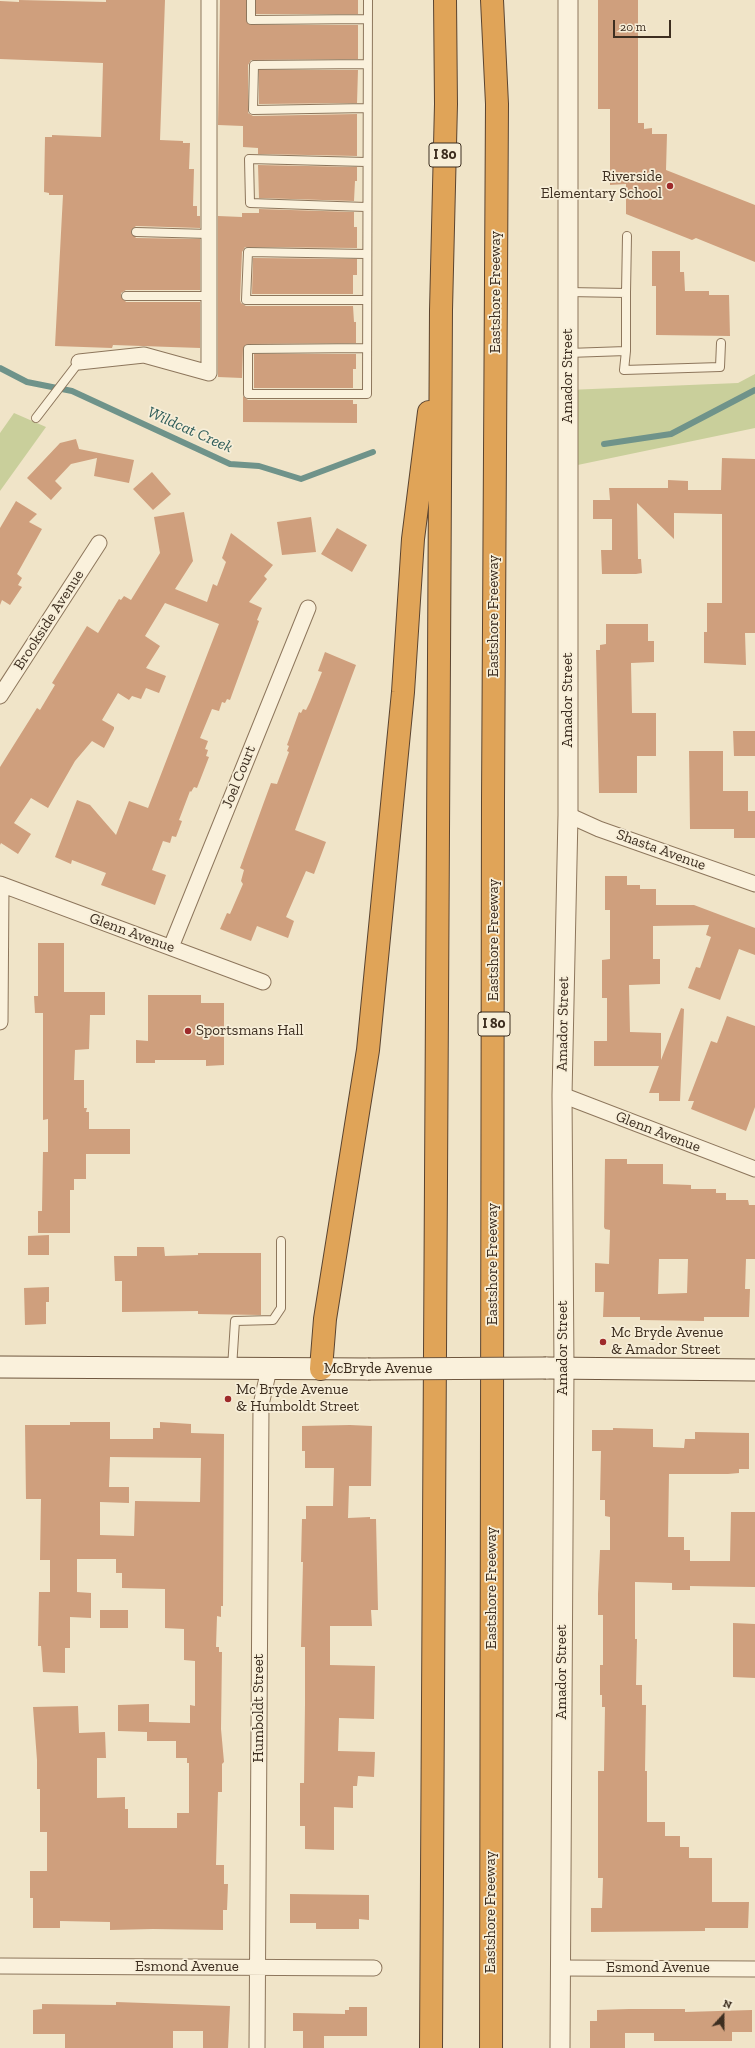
<!DOCTYPE html>
<style>
body{margin:0}
#map{position:relative;width:755px;height:2048px;overflow:hidden;background:#f0e4c8;font-family:"Zilla Slab",serif}
canvas{display:block}
.north{position:absolute;left:703px;top:1996px;width:40px;height:40px;-webkit-text-stroke:3px #f7eed8;paint-order:stroke;rotate:21deg;font-size:11px;font-weight:700;line-height:16px;text-align:center;color:#3d2e20}
.north::after{content:'';display:block;margin:auto;width:14px;height:18px;background:#3d2e20;clip-path:polygon(50% 0,100% 100%,50% 72%,0 100%)}
.scale{position:absolute;left:613px;top:20px;width:58px;height:18px;box-sizing:border-box;border:2px solid #3d2e20;border-top:0;padding-left:5px;font-size:12px;line-height:14px;white-space:nowrap;color:#3d2e20;-webkit-text-stroke:3px #f7eed8;paint-order:stroke}
</style>
<div id="map">
<canvas width="755" height="2048"></canvas>
<div class="north">N</div>
<div class="scale">20 m</div>
</div>
<script>
const ctx = document.querySelector('canvas').getContext('2d');
ctx.lineJoin = 'round';
function fillPath(path, color) {
  ctx.fillStyle = color;
  ctx.fill(path, 'evenodd');
}
function toPath(rows) {
  const path = new Path2D();
  for (const r of rows) {
    path.moveTo(r[0], r[1]);
    for (let i = 2; i < r.length; i += 2) path.lineTo(r[i], r[i + 1]);
  }
  return path;
}
function trace(path, color, width, dash) {
  ctx.strokeStyle = color;
  ctx.lineWidth = width;
  ctx.lineCap = dash ? 'butt' : 'round';
  ctx.setLineDash(dash || []);
  ctx.stroke(path);
}
function write(font, color, halo, rows, align = 'center') {
  ctx.font = font + ' "Zilla Slab",serif';
  ctx.lineWidth = 3.5;
  ctx.setLineDash([]);
  ctx.textBaseline = 'middle';
  ctx.strokeStyle = halo;
  ctx.fillStyle = color;
  for (const [text, x, y, turn = 0] of rows) {
    ctx.save();
    ctx.translate(x, y);
    ctx.rotate((+turn || 0) * Math.PI / 180);
    ctx.textAlign = isNaN(turn) ? turn : align;
    if (halo) ctx.strokeText(text, 0, 0);
    ctx.fillText(text, 0, 0);
    ctx.restore();
  }
}
const green = toPath([
 [755,374,755,428,568,467,568,390,738,383],
 [14,413,46,427,0,491,0,433]
]);
const stream = toPath([
 [0,368,27,382,72,391,230,464,259,466,301,479,373,452],
 [604,444,671,434,755,390]
]);
const building = toPath([
 [19,0,106,2,106,0,165,0,160,140,183,141,183,143,190,143,189,169,194,169,193,206,197,206,197,216,200,216,200,228,136,226,132,229,131,232,136,238,200,239,200,290,126,290,121,293,121,296,126,302,200,302,200,348,113,345,112,348,55,346,63,195,49,195,49,193,44,192,45,137,52,137,52,135,101,137,103,63,0,59,0,1,19,2],
 [220,0,246,0,246,20,251,25,358,25,358,59,251,60,248,65,248,113,253,116,357,114,357,156,258,154,258,148,243,147,243,126,218,125],
 [256,0,358,0,358,14,256,14],
 [598,0,638,0,638,123,644,123,644,129,652,128,652,134,667,134,666,170,755,205,755,262,696,238,692,240,626,214,626,184,610,185,610,109,598,109],
 [259,70,358,70,357,103,259,104],
 [258,165,357,167,357,181,355,181,354,201,259,198],
 [259,209,354,212,354,227,357,227,357,248,245,247,242,252,240,300,241,303,246,306,353,306,354,322,356,322,356,343,248,344,243,349,242,378,218,377,218,216,242,217,242,213,259,213],
 [652,251,680,251,680,272,684,272,685,291,709,291,709,295,729,295,730,336,656,335,656,286,652,286],
 [253,258,357,259,357,275,353,275,353,294,252,294],
 [254,354,356,354,356,369,353,369,353,388,254,388],
 [243,396,248,400,353,400,353,404,357,404,357,423,243,422],
 [76,439,79,449,134,460,129,483,94,476,97,458,71,464,55,481,62,488,51,500,27,478,60,443],
 [722,458,755,459,755,633,745,633,746,665,704,663,704,632,707,632,707,603,722,603,722,514,674,513,674,539,637,503,638,559,641,559,642,573,636,574,602,574,601,550,612,550,612,519,593,519,593,500,610,500,609,488,668,488,668,480,688,481,688,490,721,490],
 [152,472,171,494,153,510,133,489],
 [16,501,37,514,29,522,42,529,17,574,22,578,18,585,22,587,10,605,2,600,0,605,0,528],
 [184,512,193,561,175,589,207,602,213,584,217,586,226,562,222,558,231,533,273,565,264,576,267,579,249,602,262,608,257,620,259,621,230,700,227,699,225,703,222,702,219,711,212,709,200,738,208,741,205,749,208,750,206,756,209,757,197,788,194,787,191,792,190,791,179,820,182,821,176,837,172,836,170,843,163,841,152,870,166,875,155,905,101,885,106,873,72,860,71,864,55,857,77,800,90,805,116,835,129,801,148,808,219,624,165,603,145,636,160,646,146,668,166,676,159,693,146,688,141,699,132,696,129,700,118,693,102,720,114,727,114,729,104,748,92,741,75,761,48,808,31,798,14,823,31,834,18,854,1,843,0,845,0,767,37,708,40,710,55,685,52,683,87,626,98,633,119,599,121,600,124,596,131,600,160,553,154,517],
 [311,517,316,552,282,555,277,522],
 [337,528,367,545,352,572,321,554],
 [606,624,648,624,648,641,654,641,654,662,631,663,632,713,656,713,656,756,637,756,637,793,599,793,596,650,600,650,600,645,606,644],
 [325,652,356,665,295,830,326,842,314,874,306,871,286,917,294,921,288,938,257,926,251,941,220,929,227,913,230,914,243,884,241,881,244,870,240,868,264,802,271,783,277,784,289,752,287,751,289,746,287,745,299,712,301,713,303,709,306,710,310,702,322,672,318,671],
 [733,731,755,731,755,756,734,756],
 [689,751,723,751,723,791,748,791,748,811,755,811,755,838,734,838,734,829,690,829],
 [605,876,627,876,627,885,640,885,640,889,656,889,656,905,694,905,755,928,755,955,739,949,720,1000,688,988,696,967,700,968,711,937,706,935,709,925,653,926,653,959,660,959,660,984,629,985,630,1032,661,1033,661,1060,681,1008,684,1009,680,1101,659,1101,659,1093,649,1093,659,1066,594,1066,594,1041,607,1041,607,998,602,998,602,960,610,959,610,910,605,910],
 [38,943,64,943,64,992,105,992,105,1015,90,1015,89,1049,75,1050,74,1080,84,1080,84,1108,87,1108,86,1112,89,1112,89,1129,130,1129,130,1154,86,1154,86,1179,74,1179,74,1190,70,1190,70,1233,38,1233,38,1211,42,1211,43,1152,48,1152,48,1119,43,1120,43,1013,35,1013,34,996,38,996],
 [148,995,201,995,201,1003,224,1003,224,1065,206,1066,206,1060,155,1060,155,1063,136,1063,136,1040,148,1041],
 [727,1016,755,1026,755,1107,746,1131,691,1109,694,1101,688,1101,711,1041,717,1043],
 [605,1159,627,1159,627,1164,663,1164,663,1184,691,1185,691,1189,716,1189,716,1193,726,1193,726,1200,748,1200,749,1205,755,1205,755,1259,746,1259,745,1289,750,1289,749,1317,704,1317,704,1321,640,1320,640,1317,603,1317,604,1292,595,1292,595,1263,609,1264,610,1230,605,1229,604,1227],
 [659,1259,688,1259,687,1293,658,1294],
 [49,1235,49,1255,28,1255,28,1236],
 [137,1247,164,1247,165,1256,198,1255,198,1253,261,1253,261,1315,198,1314,198,1311,122,1312,122,1281,115,1281,114,1256,137,1256],
 [49,1287,49,1302,46,1302,46,1324,25,1325,24,1288],
 [70,1422,110,1422,110,1439,153,1439,153,1428,160,1428,160,1422,191,1424,191,1433,224,1434,223,1606,221,1606,221,1617,217,1616,216,1647,219,1647,219,1652,222,1652,221,1729,224,1762,222,1764,222,1792,218,1792,216,1865,224,1865,224,1884,228,1884,227,1910,223,1910,223,1930,153,1929,110,1930,110,1922,60,1921,60,1928,33,1928,33,1898,30,1898,30,1871,47,1871,47,1832,40,1832,40,1789,37,1789,37,1760,33,1707,78,1706,79,1733,105,1732,106,1758,97,1758,97,1798,125,1797,125,1809,128,1809,128,1828,177,1828,177,1813,189,1813,189,1763,187,1763,187,1758,176,1758,176,1741,147,1741,147,1732,118,1731,118,1705,149,1704,149,1722,190,1723,190,1705,195,1706,195,1661,184,1660,184,1629,165,1628,165,1589,122,1588,122,1573,116,1573,116,1559,77,1559,77,1592,91,1593,91,1618,70,1617,70,1648,65,1648,65,1673,43,1672,41,1646,38,1646,39,1592,50,1592,50,1560,40,1560,41,1499,26,1499,25,1425,70,1425],
 [110,1457,201,1458,200,1502,135,1501,134,1536,100,1535,100,1502,129,1503,129,1487,109,1487],
 [350,1425,372,1426,371,1486,349,1486,348,1518,370,1517,370,1519,376,1519,378,1610,371,1610,372,1626,330,1626,330,1665,375,1666,374,1719,339,1718,338,1751,375,1752,374,1777,358,1776,357,1786,353,1786,353,1808,334,1807,334,1850,305,1849,305,1826,300,1826,300,1783,304,1783,305,1704,305,1647,301,1647,303,1562,301,1562,302,1519,306,1519,306,1506,333,1506,334,1468,305,1468,305,1451,302,1451,302,1426],
 [613,1428,653,1429,653,1447,684,1448,685,1439,695,1439,695,1432,749,1433,749,1469,739,1469,739,1473,728,1474,669,1474,668,1537,684,1537,684,1550,690,1550,690,1561,730,1561,731,1512,755,1512,755,1587,690,1586,690,1590,672,1590,672,1583,635,1582,635,1639,637,1639,636,1685,642,1685,642,1705,646,1705,645,1771,647,1771,647,1822,665,1822,665,1836,680,1836,680,1847,689,1847,689,1858,712,1858,712,1902,749,1902,748,1928,705,1928,705,1931,591,1932,591,1908,602,1908,603,1878,598,1878,598,1771,604,1771,605,1707,602,1707,602,1695,600,1695,600,1665,603,1665,603,1615,598,1615,598,1594,600,1550,610,1550,610,1517,605,1516,605,1500,600,1500,601,1451,592,1451,592,1430,613,1430],
 [100,1610,128,1610,128,1628,100,1628],
 [733,1623,755,1624,755,1678,733,1677],
 [290,1894,369,1895,369,1920,359,1919,359,1929,316,1929,316,1923,290,1923],
 [116,2002,230,2006,228,2048,203,2048,203,2031,173,2031,173,2048,65,2048,65,2034,33,2034,33,2010,42,2009,42,2004,116,2005],
 [349,2007,367,2007,367,2036,324,2036,324,2048,303,2048,303,2031,293,2031,293,2013,345,2014,345,2010,349,2010],
 [629,2009,685,2009,685,2012,752,2010,752,2032,732,2032,732,2041,654,2041,654,2033,625,2033,625,2048,590,2048,590,2021,597,2021,597,2010]
]);
const service = toPath([
 [251,0,251,20,367,19],
 [367,108,253,110,254,65,367,64],
 [366,162,249,159,250,203,366,207],
 [136,232,209,234],
 [366,254,248,252,246,300,367,300],
 [626,293,627,236],
 [126,296,209,296],
 [367,348,248,349,248,394,367,394,368,0],
 [626,351,624,370,720,367,721,343],
 [568,353,626,351,626,293,568,292],
 [36,418,79,362],
 [232,1368,235,1321,273,1320,281,1308,281,1241]
]);
const minor = toPath([
 [79,362,144,355,209,373,209,0],
 [0,696,99,543],
 [568,815,599,829,755,884],
 [0,884,263,982],
 [171,947,308,608],
 [0,1022,1,885],
 [562,1095,755,1169],
 [0,1966,374,1968],
 [561,1968,755,1969],
 [257,2048,261,1405,269,1369]
]);
const tertiary = toPath([
 [560,2048,564,1368,562,1095,568,815,568,0]
]);
const secondary = toPath([
 [0,1367,368,1369],
 [546,1368,755,1370]
]);
const motorway = toPath([
 [321,1369,325,1319,368,1050,403,692,413,539,429,412],
 [431,2048,441,310,446,104,445,0],
 [491,2048,493,799,497,104,492,0]
]);
const secondaryBridge = toPath([
 [368,1369,546,1368]
]);
const markers = [
 [670,186,4,"#9e2a2b"],
 [188,1031,4,"#9e2a2b"],
 [603,1342,4,"#9e2a2b"],
 [228,1399,4,"#9e2a2b"]
];
const shields = [
 [445,155,32],
 [494,1024,32]
];
const shieldNames = [
 ["I 80",445,155],
 ["I 80",494,1024]
];
const poiNames = [
 ["Riverside",662,177,"right"],
 ["Elementary School",662,194,"right"],
 ["Sportsmans Hall",196,1031],
 ["Mc Bryde Avenue",611,1333],
 ["& Amador Street",611,1350],
 ["Mc Bryde Avenue",236,1390],
 ["& Humboldt Street",236,1407]
];
const streetNames = [
 ["Eastshore Freeway",496,292,-90],
 ["Amador Street",568,376,-90],
 ["Eastshore Freeway",494,616,-90],
 ["Brookside Avenue",49,620,-57],
 ["Amador Street",568,700,-90],
 ["Joel Court",239,777,-68],
 ["Shasta Avenue",661,850,20],
 ["Glenn Avenue",132,933,20],
 ["Eastshore Freeway",494,940,-90],
 ["Amador Street",563,1024,-89],
 ["Glenn Avenue",658,1132,21],
 ["Eastshore Freeway",493,1264,-90],
 ["Amador Street",563,1348,-90],
 ["McBryde Avenue",378,1369],
 ["Eastshore Freeway",492,1588,-90],
 ["Amador Street",562,1672,-90],
 ["Humboldt Street",259,1708,-90],
 ["Eastshore Freeway",491,1912,-90],
 ["Esmond Avenue",187,1967],
 ["Esmond Avenue",658,1968]
];
const waterNames = [
 ["Wildcat Creek",190,430,24]
];
fillPath(green, '#c9cf9b');
trace(stream, '#6f938a', 6);
fillPath(building, '#cf9f7d');
trace(service, '#8d765c', 10);
trace(minor, '#8d765c', 17);
trace(tertiary, '#8d765c', 21);
trace(secondary, '#6f573f', 23);
trace(motorway, '#5b4430', 24);
trace(service, '#faf1dc', 8);
trace(minor, '#faf1dc', 15);
trace(tertiary, '#faf1dc', 19);
trace(secondary, '#faf1dc', 21);
trace(motorway, '#e0a458', 22);
trace(secondaryBridge, '#6f573f', 23, []);
trace(secondaryBridge, '#faf1dc', 21);
for (const [x, y, r, color] of markers) {
  const dot = new Path2D();
  dot.arc(x, y, r, 0, 2 * Math.PI);
  ctx.fillStyle = color;
  ctx.fill(dot);
  trace(dot, '#f7eed8', 1.5);
}
for (const [x, y, w] of shields) {
  const box = new Path2D();
  box.roundRect(x - w / 2, y - 12, w, 24, 3);
  ctx.fillStyle = '#f7eed8';
  ctx.fill(box);
  trace(box, '#3d2e20', 1);
}
write('bold 14px', '#3d2e20', null, shieldNames);
write('15px', '#3d2e20', '#f7eed8', poiNames, 'left');
write('15px', '#3d2e20', '#f7eed8', streetNames);
write('italic 16px', '#2f5d5a', '#f7eed8', waterNames);
</script>
